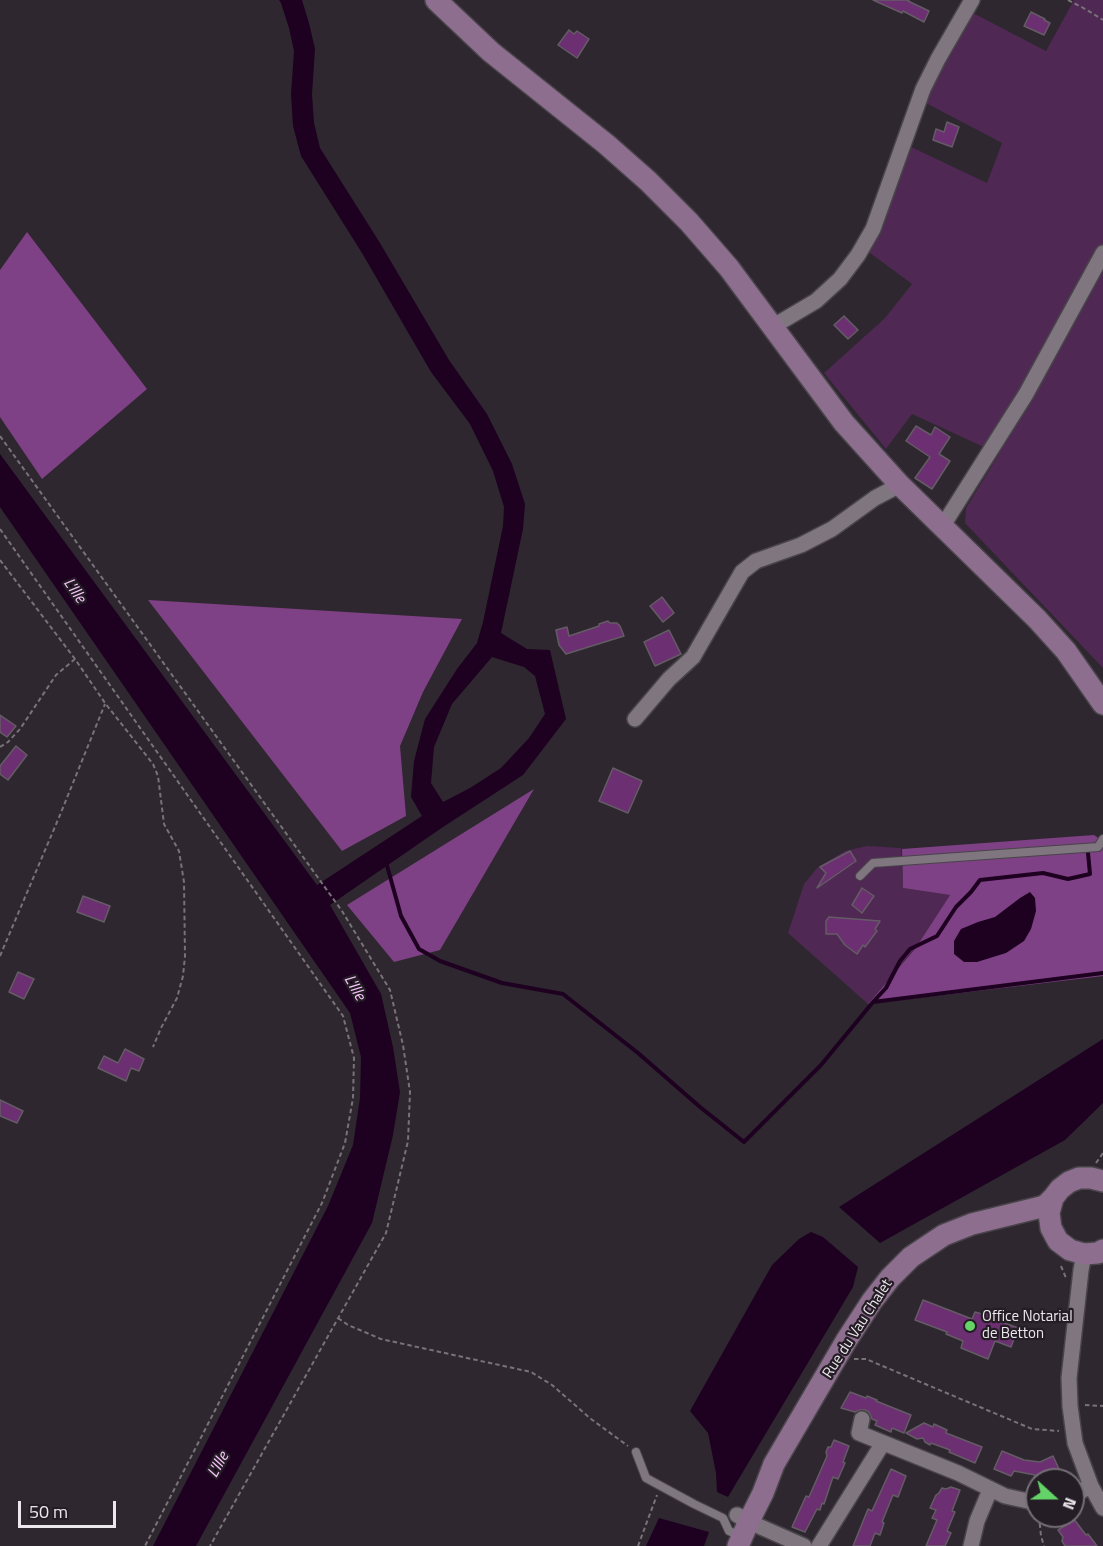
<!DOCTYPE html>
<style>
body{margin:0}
#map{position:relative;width:1103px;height:1546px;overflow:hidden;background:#2e272f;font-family:"Titillium Web",sans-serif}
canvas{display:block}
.north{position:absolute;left:1025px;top:1468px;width:60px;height:60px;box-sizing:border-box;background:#241d25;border:2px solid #746e75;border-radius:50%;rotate:111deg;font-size:16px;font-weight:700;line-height:24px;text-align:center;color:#ece7ec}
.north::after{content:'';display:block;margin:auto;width:21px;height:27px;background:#64d468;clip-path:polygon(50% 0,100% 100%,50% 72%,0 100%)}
.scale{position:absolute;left:18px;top:1501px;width:98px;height:27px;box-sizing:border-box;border:3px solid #ece7ec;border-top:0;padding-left:8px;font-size:18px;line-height:21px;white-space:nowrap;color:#ece7ec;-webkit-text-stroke:4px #241d25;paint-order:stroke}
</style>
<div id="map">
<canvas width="1103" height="1546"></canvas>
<div class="north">N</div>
<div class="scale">50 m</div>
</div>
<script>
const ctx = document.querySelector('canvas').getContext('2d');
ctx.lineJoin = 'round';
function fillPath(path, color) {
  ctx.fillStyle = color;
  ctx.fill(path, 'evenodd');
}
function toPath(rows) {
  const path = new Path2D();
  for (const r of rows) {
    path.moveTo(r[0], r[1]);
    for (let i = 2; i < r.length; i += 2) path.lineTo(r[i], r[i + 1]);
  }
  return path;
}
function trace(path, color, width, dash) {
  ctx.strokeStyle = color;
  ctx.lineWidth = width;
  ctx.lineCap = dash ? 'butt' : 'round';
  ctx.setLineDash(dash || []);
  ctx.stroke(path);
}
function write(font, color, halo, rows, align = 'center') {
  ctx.font = font + ' "Titillium Web",sans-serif';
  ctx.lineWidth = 4.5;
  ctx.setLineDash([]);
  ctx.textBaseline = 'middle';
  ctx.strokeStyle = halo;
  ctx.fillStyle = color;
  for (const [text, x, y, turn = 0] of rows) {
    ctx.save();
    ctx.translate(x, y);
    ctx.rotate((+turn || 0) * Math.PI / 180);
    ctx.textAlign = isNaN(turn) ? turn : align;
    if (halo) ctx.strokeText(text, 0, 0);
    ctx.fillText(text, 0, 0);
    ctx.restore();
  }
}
const green = toPath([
 [1074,0,1103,0,1103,668,965,523,966,508,999,454,912,414,886,449,824,373,885,318,912,284,866,250,907,145,987,183,1002,143,924,102,973,13,1046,51],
 [867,846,901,848,903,888,950,895,915,949,868,1004,788,933,804,884,818,867,845,851]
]);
const forest = toPath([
 [27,232,147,389,42,479,0,417,0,270],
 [148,600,462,619,423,692,400,746,406,816,342,851],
 [534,789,440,950,394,962,347,905],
 [1094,835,1103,841,1103,976,868,1004,915,949,950,895,903,888,902,849]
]);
const water = toPath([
 [279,0,302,0,309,23,315,49,312,94,314,123,320,148,380,243,449,360,487,414,512,464,525,504,523,529,501,633,527,649,550,650,566,719,523,775,443,827,330,905,381,994,393,1047,400,1092,393,1135,372,1223,196,1546,153,1546,328,1206,353,1145,360,1098,361,1057,350,1013,0,507,0,454,317,885,422,816,411,797,414,761,425,719,457,669,477,643,483,622,503,526,504,507,493,471,470,424,431,372,362,253,301,156,293,126,291,94,294,51,289,28,281,3],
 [492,657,524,667,535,676,545,714,529,738,501,768,470,788,443,802,431,783,434,747,452,704],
 [1030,892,1035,898,1036,911,1031,929,1024,941,1006,953,977,962,964,962,954,954,954,941,961,929,978,922,995,917,1020,898],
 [1103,1039,1103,1103,1065,1140,880,1243,839,1207],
 [811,1232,823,1237,858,1267,853,1287,728,1497,717,1492,716,1473,708,1433,690,1411,772,1265,799,1239],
 [659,1518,709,1532,704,1546,646,1546]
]);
const stream = toPath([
 [386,862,401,916,419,949,440,961,502,983,563,994,638,1053,700,1107,744,1142,821,1065,873,1002,1103,973],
 [873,1002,886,988,900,961,910,949,937,936,956,907,971,892,980,880,1043,873,1068,879,1090,874,1088,853]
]);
const building = toPath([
 [873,0,909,0,908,1,929,11,924,22,903,11,902,13,873,0],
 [1031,12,1045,19,1044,20,1050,23,1044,35,1024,26,1031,12],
 [569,30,574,34,577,31,589,39,577,58,558,45,569,30],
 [947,122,959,127,952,147,933,140,936,129,944,132,947,122],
 [844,316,858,330,848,339,834,325,844,316],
 [916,426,931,435,935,427,950,437,939,454,950,461,932,489,915,478,930,457,906,441,916,426],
 [662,597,674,613,663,622,650,606,662,597],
 [608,621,610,623,617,623,620,626,624,636,566,654,559,645,556,630,567,627,569,636,599,626,599,624,608,621],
 [669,630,681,654,655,666,644,642,669,630],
 [0,715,16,726,7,737,0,732,0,715],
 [16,746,27,755,8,780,0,774,0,766,16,746],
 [613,768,642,781,628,813,599,801,613,768],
 [850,851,856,861,817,888,826,873,820,867,850,851],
 [862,888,874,896,862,913,852,905,862,888],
 [83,896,110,906,104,922,77,912,83,896],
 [829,917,880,921,875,929,877,931,865,947,863,945,857,954,845,945,837,934,826,934,826,921,829,917],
 [18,972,34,979,24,999,9,992,18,972],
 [125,1049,144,1059,139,1071,131,1068,126,1081,98,1068,104,1056,118,1063,125,1049],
 [0,1100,23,1111,17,1123,0,1116,0,1100],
 [923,1300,972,1319,975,1312,982,1314,984,1310,1003,1318,1002,1322,1018,1328,1011,1347,995,1341,988,1359,961,1348,963,1341,946,1334,947,1332,915,1320,923,1300],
 [850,1392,866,1398,867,1396,877,1400,876,1401,911,1415,904,1433,892,1428,891,1432,875,1425,877,1421,872,1419,869,1412,865,1410,860,1410,855,1412,841,1408,850,1392],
 [924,1423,933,1427,934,1424,947,1430,946,1433,982,1447,975,1463,949,1452,950,1450,931,1443,930,1445,925,1442,923,1438,917,1439,906,1433,924,1423],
 [834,1440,849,1446,843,1462,845,1463,838,1479,833,1477,824,1504,822,1503,820,1510,817,1509,805,1532,792,1527,806,1496,809,1497,827,1456,826,1452,828,1447,831,1447,834,1440],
 [1002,1451,1024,1460,1040,1462,1053,1456,1059,1469,1041,1480,1037,1480,1037,1482,1034,1484,1035,1475,1014,1471,1011,1476,994,1469,1002,1451],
 [891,1469,906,1476,898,1497,893,1495,882,1522,884,1523,880,1535,875,1533,870,1546,853,1546,868,1509,872,1511,891,1469],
 [951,1487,960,1490,952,1511,955,1512,947,1531,951,1533,945,1546,926,1546,937,1520,932,1518,936,1510,930,1508,936,1495,939,1493,942,1488,946,1489,951,1487],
 [1073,1518,1086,1535,1088,1534,1097,1546,1065,1546,1062,1541,1063,1537,1058,1530,1066,1525,1066,1522,1073,1518]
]);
const path = toPath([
 [1068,0,1087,10,1103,20],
 [0,436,342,911,390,990,403,1045,410,1092,408,1141,386,1233,210,1546],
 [0,529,343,1016,354,1058,353,1098,345,1143,322,1203,145,1546],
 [0,560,75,659,105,703,153,764,158,776,164,824,179,851,184,882,185,956,183,976,177,998,161,1028,153,1047],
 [0,747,8,742,20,729,56,675,75,659],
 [0,956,60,815,105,704],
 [1096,1163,1103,1153],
 [1061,1266,1066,1278],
 [338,1318,348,1325,381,1339,531,1372,552,1385,591,1419,628,1446],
 [854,1359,866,1359,1032,1429,1059,1431],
 [1085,1405,1103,1406],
 [1039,1516,1041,1536,1044,1546],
 [638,1546,657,1495]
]);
const lane = toPath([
 [860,876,873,863,1098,847,1103,839],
 [636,1452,646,1478,694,1504,723,1518,729,1531,741,1536]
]);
const street = toPath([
 [772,327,816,301,840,279,858,255,873,229,923,89,938,59,972,0],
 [942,527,1026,394,1103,253],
 [635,719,669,679,693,657,742,572,756,561,801,545,832,529,875,498,894,488,899,484],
 [1084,1254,1081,1270,1069,1378,1070,1406,1075,1443,1091,1486,1103,1508],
 [862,1419,859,1433,958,1473,1005,1496,1037,1503],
 [1073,1495,1091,1486],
 [737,1515,754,1524,804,1546],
 [819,1546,883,1443],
 [971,1546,977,1521,990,1490]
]);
const secondary = toPath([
 [436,0,491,52,606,144,648,181,689,222,729,268,844,423,899,484,1037,619,1066,651,1103,704],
 [1103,1181,1091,1178,1079,1178,1069,1182,1060,1189,1053,1198,1049,1213,1051,1228,1058,1241,1070,1250,1084,1254,1098,1253,1103,1250],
 [738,1546,749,1521,763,1493,774,1464,846,1341,872,1301,890,1278,911,1257,944,1235,972,1224,1041,1207,1046,1205,1053,1198]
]);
const markers = [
 [970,1326,6,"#64d468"]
];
const poiNames = [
 ["Office Notarial",982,1317],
 ["de Betton",982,1334]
];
const streetNames = [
 ["Rue du Vau Chalet",858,1329,-57]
];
const waterNames = [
 ["L'Ille",74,591,55],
 ["L'Ille",354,988,60],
 ["L'Ille",219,1465,-61]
];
fillPath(green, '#4f2853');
fillPath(forest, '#7f4185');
fillPath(water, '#1e0121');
trace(stream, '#1e0121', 4);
fillPath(building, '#6c2f71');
trace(building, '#645c65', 1.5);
trace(lane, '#49444a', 10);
trace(street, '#49444a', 18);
trace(secondary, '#49444a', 24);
trace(path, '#787279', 2, [4.5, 3]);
trace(lane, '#7f767f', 8);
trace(street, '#7f767f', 15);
trace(secondary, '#8d6e8f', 21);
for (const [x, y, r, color] of markers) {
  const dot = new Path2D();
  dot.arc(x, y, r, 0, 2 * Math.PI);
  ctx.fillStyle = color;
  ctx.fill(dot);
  trace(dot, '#241d25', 2);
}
write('15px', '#ece7ec', '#241d25', poiNames, 'left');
write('15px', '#ece7ec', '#241d25', streetNames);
write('italic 16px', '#fac6fe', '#241d25', waterNames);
</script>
